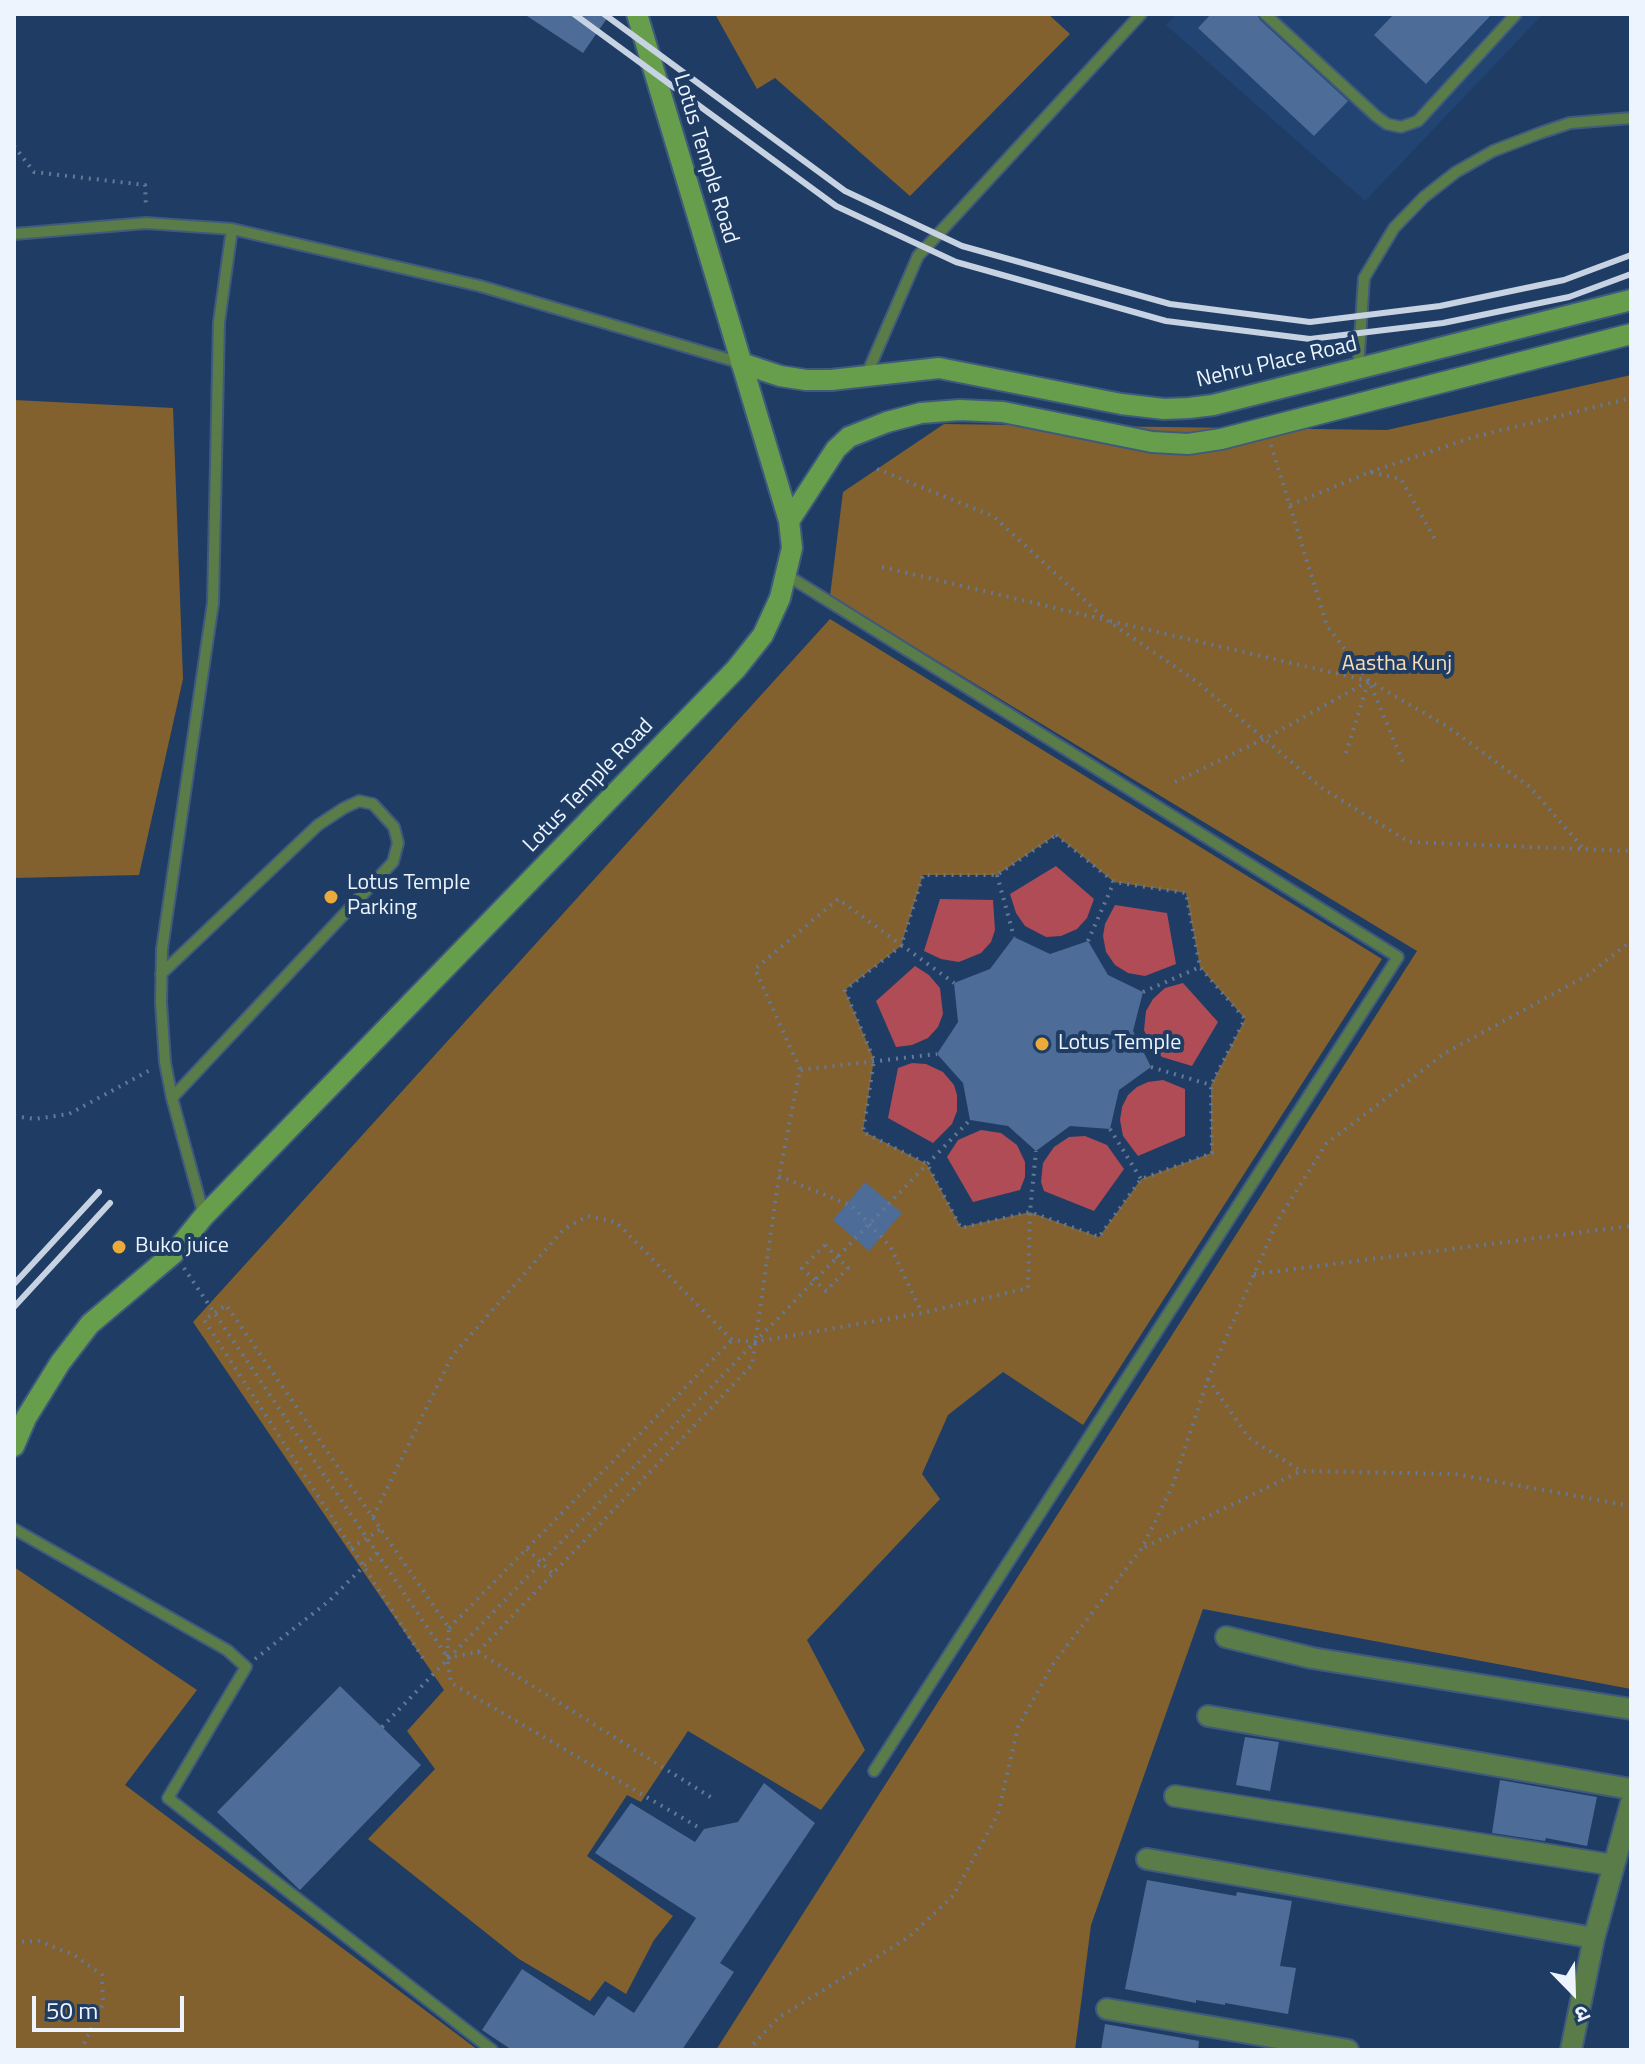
<!DOCTYPE html>
<meta charset="utf-8">
<style>
body{margin:0}
#map{position:relative;width:1645px;height:2064px;overflow:hidden;background:#1f3d64;font-family:"Titillium Web","Noto Sans Devanagari",sans-serif}
canvas{display:block}
.frame{position:absolute;inset:0;border:16px solid #edf4fe;pointer-events:none}
.north{position:absolute;left:1533px;top:1952px;width:80px;height:80px;-webkit-text-stroke:6px #1f3d64;paint-order:stroke;rotate:157deg;font-size:22px;font-weight:700;line-height:32px;text-align:center;color:#edf4fe}
.north::after{content:'';display:block;margin:auto;width:28px;height:36px;background:#edf4fe;clip-path:polygon(50% 0,100% 100%,50% 72%,0 100%)}
.scale{position:absolute;left:32px;top:1996px;width:152px;height:36px;box-sizing:border-box;border:4px solid #edf4fe;border-top:0;padding-left:10px;font-size:24px;line-height:28px;white-space:nowrap;color:#edf4fe;-webkit-text-stroke:6px #1f3d64;paint-order:stroke}
</style>
<div id="map">
<canvas width="1645" height="2064"></canvas>
<div class="frame"></div>
<div class="north">उ</div>
<div class="scale">50 m</div>
</div>
<script>
const ctx = document.querySelector('canvas').getContext('2d');
ctx.lineJoin = 'round';
function fillPath(path, color) {
  ctx.fillStyle = color;
  ctx.fill(path, 'evenodd');
}
function toPath(rows) {
  const path = new Path2D();
  for (const r of rows) {
    path.moveTo(r[0], r[1]);
    for (let i = 2; i < r.length; i += 2) path.lineTo(r[i], r[i + 1]);
  }
  return path;
}
function trace(path, color, width, dash) {
  ctx.strokeStyle = color;
  ctx.lineWidth = width;
  ctx.lineCap = dash ? 'butt' : 'round';
  ctx.setLineDash(dash || []);
  ctx.stroke(path);
}
function write(font, color, halo, rows, align = 'center') {
  ctx.font = font + ' "Titillium Web",sans-serif';
  ctx.lineWidth = 8;
  ctx.setLineDash([]);
  ctx.textBaseline = 'middle';
  ctx.strokeStyle = halo;
  ctx.fillStyle = color;
  for (const [text, x, y, turn = 0] of rows) {
    ctx.save();
    ctx.translate(x, y);
    ctx.rotate((+turn || 0) * Math.PI / 180);
    ctx.textAlign = isNaN(turn) ? turn : align;
    if (halo) ctx.strokeText(text, 0, 0);
    ctx.fillText(text, 0, 0);
    ctx.restore();
  }
}
const built = toPath([
 [1176,14,1543,14,1365,201,1166,25]
]);
const green = toPath([
 [715,14,1048,14,1070,34,910,196,775,78,757,89],
 [1631,375,1631,1689,1203,1609,1091,1925,1075,2050,716,2050,1417,951,830,596,843,492,944,424,1387,430],
 [14,400,173,408,183,679,139,875,14,878],
 [830,619,1382,959,1083,1425,1003,1372,948,1415,922,1474,940,1499,807,1640,865,1750,821,1810,688,1731,641,1802,627,1795,587,1856,673,1916,654,1940,626,1994,605,1981,590,2001,519,1959,368,1839,435,1769,407,1731,444,1690,193,1322],
 [1056,835,1114,882,1186,893,1200,967,1245,1019,1211,1085,1211,1153,1141,1179,1099,1237,1030,1212,961,1227,927,1164,863,1131,874,1059,845,990,901,946,923,875,997,875],
 [14,1567,197,1690,125,1785,478,2050,14,2050]
]);
const water = toPath([
 [1056,866,1094,899,1087,918,1077,929,1061,936,1046,937,1025,926,1016,913,1010,894],
 [940,899,993,900,995,930,991,942,981,953,959,962,941,959,924,951],
 [1115,905,1167,913,1176,964,1145,976,1128,973,1115,965,1106,952,1103,936,1105,924],
 [915,966,929,975,940,988,943,1014,938,1027,928,1038,912,1045,896,1047,876,1001],
 [1183,983,1218,1022,1192,1066,1162,1057,1151,1046,1144,1030,1146,1011,1153,999,1165,988],
 [912,1063,926,1064,943,1072,954,1085,957,1095,957,1111,952,1124,933,1143,888,1118,898,1068],
 [1163,1080,1185,1089,1185,1136,1138,1156,1123,1136,1120,1120,1122,1107,1128,1095,1137,1087,1148,1082],
 [981,1130,1001,1133,1017,1145,1025,1162,1025,1177,1020,1190,973,1202,947,1157,958,1140],
 [1085,1136,1107,1145,1124,1169,1094,1211,1044,1191,1041,1182,1043,1163,1054,1147,1069,1137]
]);
const building = toPath([
 [524,14,610,14,583,53],
 [1211,14,1257,14,1260,20,1348,101,1314,136,1198,28],
 [1394,14,1492,14,1426,84,1374,35],
 [1014,937,1050,954,1088,941,1108,975,1143,992,1133,1031,1151,1067,1119,1090,1110,1129,1070,1126,1036,1151,1008,1126,970,1120,963,1083,937,1054,958,1022,954,983,990,969],
 [865,1182,902,1213,869,1251,833,1220],
 [340,1686,421,1765,300,1890,217,1812],
 [1245,1737,1279,1742,1270,1791,1236,1785],
 [1500,1780,1597,1797,1587,1846,1546,1838,1545,1841,1492,1833],
 [764,1783,815,1823,720,1963,734,1972,682,2050,512,2050,482,2030,522,1969,594,2016,608,1996,634,2013,696,1918,595,1853,631,1803,695,1842,704,1829,738,1822],
 [1147,1880,1236,1896,1237,1892,1292,1901,1280,1966,1296,1968,1288,2014,1225,2003,1225,2005,1196,2000,1196,2003,1125,1989],
 [1105,2024,1199,2041,1198,2050,1101,2050]
]);
const path = toPath([
 [14,146,34,172,145,185,146,208],
 [1271,445,1327,626,1369,681,1403,762],
 [877,469,993,516,1105,619,1196,681,1322,788,1409,842,1631,851],
 [1370,472,1474,437,1631,398],
 [1290,505,1370,472,1401,479,1436,541],
 [882,567,1102,619],
 [1110,621,1369,681,1448,727,1530,787,1583,848],
 [1346,753,1368,683],
 [1175,782,1266,738,1367,682],
 [1056,835,1114,882,1186,893,1200,967,1245,1019,1211,1085,1212,1153,1141,1179,1099,1237,1030,1212,961,1228,927,1164,863,1132,874,1060,845,990,901,946,923,875,997,875,1056,835],
 [997,875,1014,937],
 [1088,941,1114,882],
 [1143,992,1200,967],
 [1151,1067,1211,1085],
 [800,1069,755,969,838,899,954,983],
 [14,1116,35,1119,69,1114,152,1069],
 [1110,1129,1141,1179],
 [779,1176,852,1206,890,1246,922,1313],
 [825,1245,848,1268,826,1291,802,1268,825,1245],
 [184,1268,446,1655],
 [1254,1274,1631,1226],
 [1208,1379,1249,1438,1301,1471,1455,1474,1631,1506],
 [373,1517,452,1356,564,1229,588,1216,616,1222,732,1340,754,1342,922,1313,1028,1288,1030,1212,1036,1151],
 [1145,1547,1301,1471],
 [351,1548,381,1529],
 [527,1549,553,1574],
 [449,1628,732,1340],
 [478,1652,712,1798],
 [423,1658,204,1320,226,1305,449,1628,447,1658,451,1683,698,1827],
 [447,1658,478,1652,752,1365,779,1176,800,1070,937,1054],
 [255,1659,329,1601,377,1553],
 [382,1727,970,1120],
 [14,1942,39,1941,74,1955,102,1975,103,2004,81,2050],
 [748,2050,778,2018,909,1937,953,1896,998,1814,1018,1727,1053,1664,1142,1548,1172,1487,1208,1379,1278,1220,1326,1144,1445,1053,1588,975,1631,941]
]);
const lane = toPath([
 [1265,14,1376,116,1387,124,1401,127,1418,121,1516,14],
 [14,234,146,223,232,229,480,286,741,363],
 [1358,369,1364,278,1394,228,1424,197,1456,172,1493,151,1540,133,1570,123,1631,118],
 [866,376,918,256,1141,14],
 [785,574,1398,957,874,1771],
 [161,974,318,825,344,808,359,801,373,804,394,827,398,843,393,862,172,1098],
 [204,1216,172,1098,165,1062,161,1002,162,949,213,603,219,322,232,229],
 [14,1529,227,1650,246,1667,168,1798,492,2050]
]);
const street = toPath([
 [1226,1637,1312,1658,1631,1709],
 [1208,1716,1631,1789],
 [1175,1796,1613,1865],
 [1147,1859,1594,1938],
 [1107,2009,1348,2050],
 [1571,2050,1594,1938,1631,1803]
]);
const secondary = toPath([
 [741,363,780,376,806,380,831,380,939,368,1121,404,1164,409,1189,408,1213,405,1631,300],
 [789,521,836,449,849,437,887,422,921,413,960,410,1003,412,1152,442,1188,444,1221,439,1631,334],
 [14,1446,26,1418,60,1363,90,1324,174,1253,204,1216,736,669,763,635,780,598,792,548,789,521,637,14]
]);
const rail = toPath([
 [574,14,836,206,956,262,1166,321,1310,339,1443,323,1569,297,1631,274],
 [604,14,845,191,962,246,1170,304,1310,322,1440,306,1564,280,1631,255],
 [14,1284,99,1192],
 [14,1307,110,1203]
]);
const markers = [
 [331,897,8,"#ebaa39"],
 [1042,1044,8,"#ebaa39"],
 [119,1247,8,"#ebaa39"]
];
const streetNames = [
 ["Lotus Temple Road",705,159,73],
 ["Nehru Place Road",1277,363,-13],
 ["Lotus Temple Road",589,786,-46]
];
const parkNames = [
 ["Aastha Kunj",1397,665]
];
const poiNames = [
 ["Lotus Temple",347,884],
 ["Parking",347,909],
 ["Lotus Temple",1058,1044],
 ["Buko juice",135,1247]
];
fillPath(built, '#224472');
fillPath(green, '#82612e');
fillPath(water, '#af4c56');
fillPath(building, '#4d6c97');
trace(lane, '#405a7d', 14);
trace(street, '#405a7d', 24);
trace(secondary, '#405a7d', 24);
trace(path, '#637997', 4, [2, 6]);
trace(lane, '#597c49', 10);
trace(street, '#597c49', 20);
trace(secondary, '#669e4c', 20);
trace(rail, '#c7d2e2', 6);
for (const [x, y, r, color] of markers) {
  const dot = new Path2D();
  dot.arc(x, y, r, 0, 2 * Math.PI);
  ctx.fillStyle = color;
  ctx.fill(dot);
  trace(dot, '#1f3d64', 3);
}
write('22px', '#edf4fe', '#1f3d64', streetNames);
write('22px', '#fadcb2', '#1f3d64', parkNames);
write('22px', '#edf4fe', '#1f3d64', poiNames, 'left');
</script>
